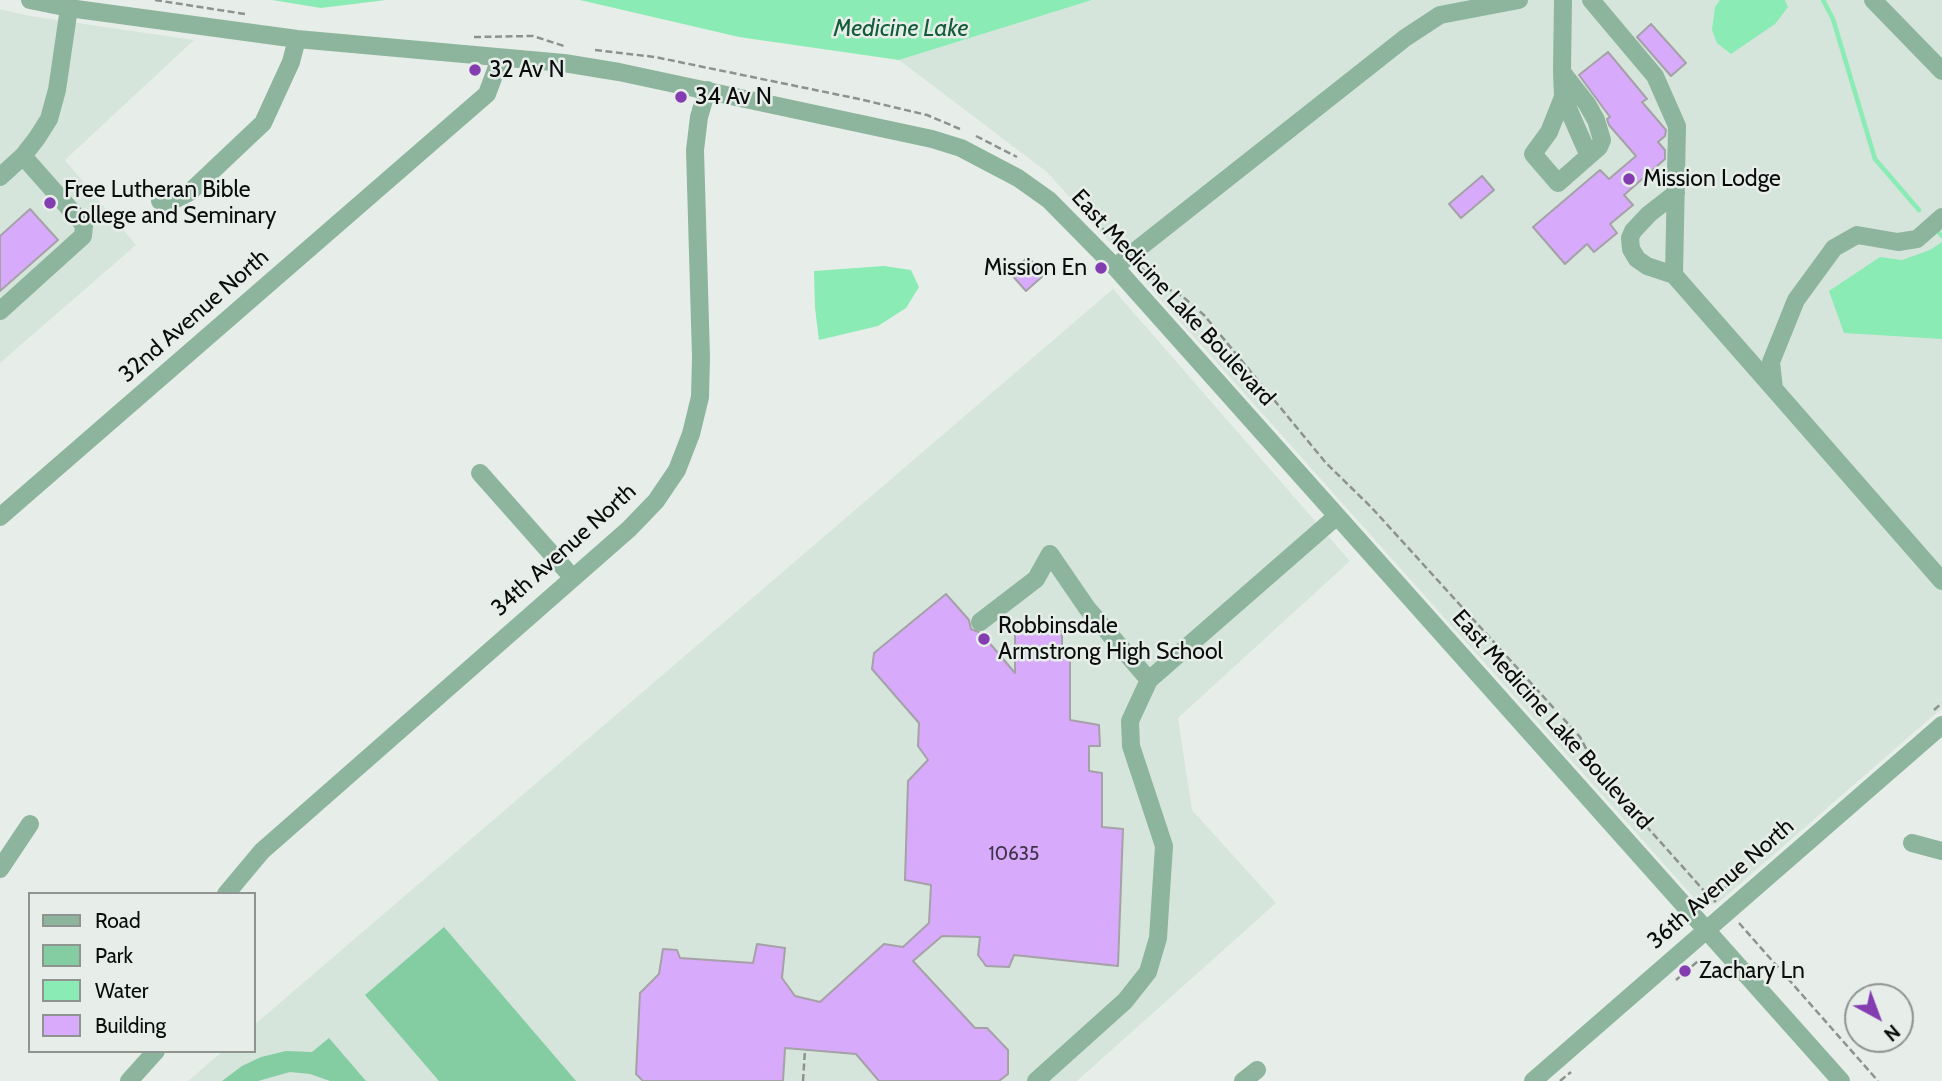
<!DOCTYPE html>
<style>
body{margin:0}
#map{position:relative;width:1942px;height:1081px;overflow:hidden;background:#e7eee9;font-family:Cabin,sans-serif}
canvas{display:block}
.legend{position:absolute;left:28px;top:892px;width:228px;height:161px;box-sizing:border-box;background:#e7eee9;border:2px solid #8f9491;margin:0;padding:9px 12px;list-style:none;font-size:21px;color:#0b0d0c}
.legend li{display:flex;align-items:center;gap:14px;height:35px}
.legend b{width:35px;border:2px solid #8f9491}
.north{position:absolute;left:1844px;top:983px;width:70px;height:70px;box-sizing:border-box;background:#e7eee9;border:2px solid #8f9491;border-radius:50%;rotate:139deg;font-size:19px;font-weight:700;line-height:28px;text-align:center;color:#0b0d0c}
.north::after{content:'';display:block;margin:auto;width:24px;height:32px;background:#843db0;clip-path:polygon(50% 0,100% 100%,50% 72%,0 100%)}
</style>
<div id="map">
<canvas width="1942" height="1081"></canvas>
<ul class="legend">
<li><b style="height:9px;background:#8db49c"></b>Road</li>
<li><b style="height:19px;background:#84cda3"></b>Park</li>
<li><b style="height:19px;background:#8aebb4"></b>Water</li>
<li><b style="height:19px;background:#d8aafb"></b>Building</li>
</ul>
<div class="north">N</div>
</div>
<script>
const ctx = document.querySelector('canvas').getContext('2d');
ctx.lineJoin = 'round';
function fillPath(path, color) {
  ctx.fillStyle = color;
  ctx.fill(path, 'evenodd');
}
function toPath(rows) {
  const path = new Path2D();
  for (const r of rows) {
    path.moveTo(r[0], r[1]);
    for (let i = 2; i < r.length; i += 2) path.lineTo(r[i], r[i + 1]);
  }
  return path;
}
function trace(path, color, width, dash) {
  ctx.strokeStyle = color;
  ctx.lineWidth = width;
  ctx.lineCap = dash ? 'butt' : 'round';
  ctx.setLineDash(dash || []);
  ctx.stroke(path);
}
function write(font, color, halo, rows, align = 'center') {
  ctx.font = font + ' Cabin,sans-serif';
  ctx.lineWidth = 5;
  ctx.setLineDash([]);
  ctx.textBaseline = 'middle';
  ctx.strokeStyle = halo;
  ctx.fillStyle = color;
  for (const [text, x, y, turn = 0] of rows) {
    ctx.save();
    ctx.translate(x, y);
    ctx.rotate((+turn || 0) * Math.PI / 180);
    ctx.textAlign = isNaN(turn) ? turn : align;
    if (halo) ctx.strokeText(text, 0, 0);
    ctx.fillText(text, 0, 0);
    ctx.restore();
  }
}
const built = toPath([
 [1092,0,1942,0,1942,708,1718,903,1706,906,1695,899,1047,172,899,60],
 [0,9,30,16,194,40,65,160,136,245,0,363],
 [1113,289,1350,561,1178,718,1192,810,1276,903,1077,1081,188,1081,223,1051,254,1051,254,1025]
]);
const green = toPath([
 [444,927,576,1081,439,1081,365,995],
 [329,1038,366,1081,330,1081,310,1074,290,1072,258,1081,222,1081,242,1066,261,1057,286,1051,312,1052]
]);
const water = toPath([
 [272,0,386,0,321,8],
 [580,0,1092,0,899,60,739,37],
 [1720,0,1785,0,1788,7,1775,24,1731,54,1717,43,1712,30,1715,7],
 [1942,242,1942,339,1844,333,1829,291,1880,257,1902,260,1930,250],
 [884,266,911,270,919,287,906,308,878,326,819,340,815,308,814,271]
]);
const stream = toPath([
 [1823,0,1833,19,1875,159,1919,210],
 [1939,233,1942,236]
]);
const building = toPath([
 [1651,24,1686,63,1671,76,1637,37,1651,24],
 [1608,52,1647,99,1642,102,1666,130,1665,136,1658,142,1665,150,1665,159,1624,195,1633,205,1610,224,1617,233,1594,252,1587,244,1565,264,1533,227,1600,170,1609,179,1636,156,1609,125,1607,119,1610,117,1579,75,1608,52],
 [1482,176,1494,190,1461,218,1449,204,1482,176],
 [30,209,58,240,0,291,0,236,30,209],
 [1028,257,1044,275,1026,291,1010,273,1028,257],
 [946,594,969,620,971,629,981,633,1015,673,1015,629,1062,631,1062,654,1070,657,1070,720,1099,725,1100,746,1089,746,1089,771,1102,773,1102,827,1123,829,1118,966,1014,955,1009,967,986,966,978,955,980,937,942,936,913,961,975,1028,987,1028,1008,1050,1008,1074,999,1081,879,1081,856,1054,785,1048,783,1081,643,1081,636,1074,640,993,659,974,663,949,677,950,680,958,753,963,757,944,785,948,782,978,795,996,820,1002,884,944,903,947,929,923,931,885,905,880,908,781,928,760,918,746,919,723,872,669,874,653,946,594]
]);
const path = toPath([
 [155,0,245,14],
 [474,37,533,36,564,46],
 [595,50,655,57,859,99,927,115,960,129],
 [976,136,1017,157],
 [1095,221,1117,243],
 [1141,268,1162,286,1182,296,1204,315,1326,463,1372,508,1580,737,1598,772,1706,893,1730,886],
 [1934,710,1942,703],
 [1706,893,1716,902],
 [1739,923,1878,1081],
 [1676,980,1698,961],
 [803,1081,805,1050],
 [1560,1081,1571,1072]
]);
const minor = toPath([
 [30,0,69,8,297,39,564,63,619,72,932,139,961,148,1018,178,1049,200,1115,267,1841,1081],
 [1591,0,1655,76,1677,126,1674,275,1774,389],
 [1873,0,1942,71],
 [1562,72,1587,104,1596,120,1602,140,1599,147,1558,183,1533,154,1549,132,1563,97,1562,72,1563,0],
 [1563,97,1589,156],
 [0,177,23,156,37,138,49,119,57,90,69,8],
 [160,201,170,202,190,192,263,123,291,62,297,39],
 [1942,217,1917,239,1898,242,1857,235,1834,248,1796,300,1771,362,1774,389,1942,581],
 [1115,267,1405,38,1440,15,1519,0],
 [1674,275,1647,266,1637,259,1631,249,1630,238,1633,231,1649,214,1676,193],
 [0,311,83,236,84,225,23,156],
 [480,473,573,578],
 [0,517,487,94,500,59],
 [980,622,1036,579,1050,554,1087,608,1149,680],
 [1912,843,1942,851],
 [0,869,30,824],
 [226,894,262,851,629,529,656,501,677,470,691,434,700,397,701,357,695,150,699,117,707,90],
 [129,1081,156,1051],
 [1036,1081,1125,1001,1148,972,1158,938,1164,846,1131,746,1130,721,1149,680,1337,516],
 [1243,1081,1257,1070],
 [1533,1081,1942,725]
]);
const markers = [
 [475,70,7,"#843db0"],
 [681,97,7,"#843db0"],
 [1629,179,7,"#843db0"],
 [50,203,7,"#843db0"],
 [1101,268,7,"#843db0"],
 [984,639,7,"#843db0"],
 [1685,971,7,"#843db0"]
];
const numberNames = [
 ["10635",1014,854]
];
const poiNames = [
 ["32 Av N",489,70],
 ["34 Av N",695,97],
 ["Mission Lodge",1643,179],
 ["Free Lutheran Bible",64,190],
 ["College and Seminary",64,216],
 ["Mission En",1087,268,"right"],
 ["Robbinsdale",998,626],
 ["Armstrong High School",998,652],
 ["Zachary Ln",1699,971]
];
const streetNames = [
 ["East Medicine Lake Boulevard",1173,298,47],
 ["32nd Avenue North",194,316,-41],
 ["34th Avenue North",564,550,-42],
 ["East Medicine Lake Boulevard",1552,720,48],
 ["36th Avenue North",1721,884,-41]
];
const waterNames = [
 ["Medicine Lake",901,29]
];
fillPath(built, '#d6e5db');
fillPath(green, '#84cda3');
fillPath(water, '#8aebb4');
trace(stream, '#8aebb4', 4.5);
fillPath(building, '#d8aafb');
trace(building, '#a4a1a7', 2);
trace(path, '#8d928f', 2.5, [7, 3.5]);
trace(minor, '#8db49c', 18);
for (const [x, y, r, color] of markers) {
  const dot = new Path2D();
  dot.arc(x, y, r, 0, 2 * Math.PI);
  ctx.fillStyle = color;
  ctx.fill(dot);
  trace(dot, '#e7eee9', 2.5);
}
write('19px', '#3e3448', null, numberNames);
write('23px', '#0b0d0c', '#e7eee9', poiNames, 'left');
write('23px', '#0b0d0c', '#e7eee9', streetNames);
write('italic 24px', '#135c3a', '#e7eee9', waterNames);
</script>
